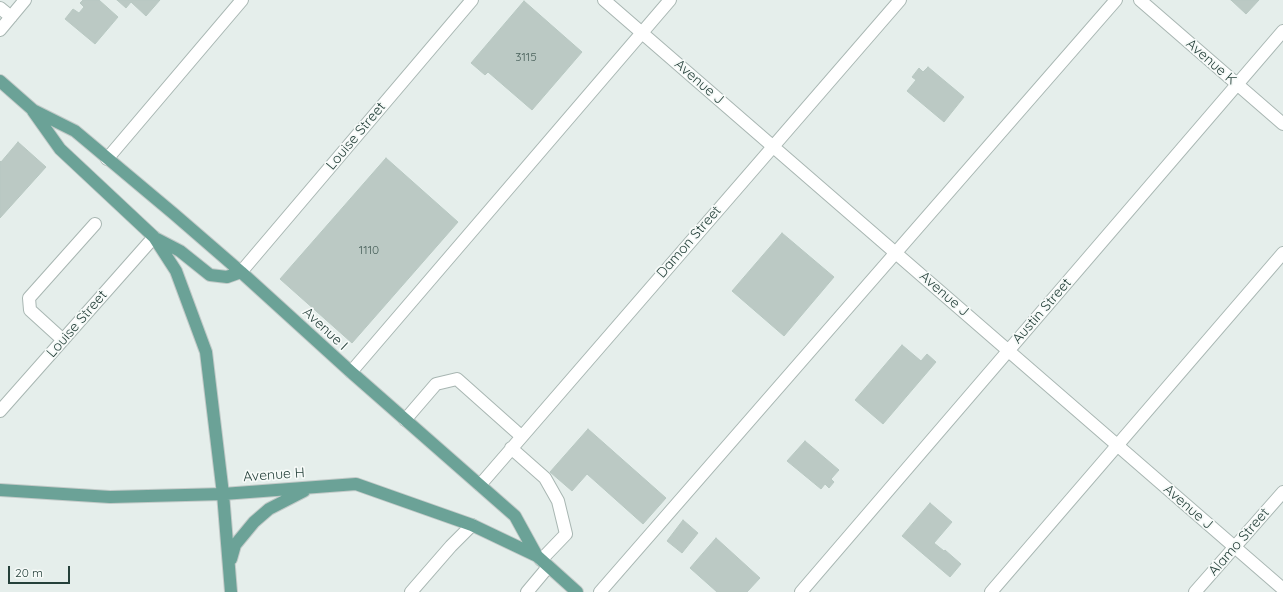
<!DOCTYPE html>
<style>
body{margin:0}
#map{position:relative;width:1283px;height:592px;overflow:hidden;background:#e5eeeb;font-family:Quicksand,sans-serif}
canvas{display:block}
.scale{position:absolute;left:8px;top:566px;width:62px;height:18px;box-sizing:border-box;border:2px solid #25403a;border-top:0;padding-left:5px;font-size:12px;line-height:14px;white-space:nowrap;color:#25403a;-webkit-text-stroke:3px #f6faf8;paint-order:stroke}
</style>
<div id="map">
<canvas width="1283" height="592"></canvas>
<div class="scale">20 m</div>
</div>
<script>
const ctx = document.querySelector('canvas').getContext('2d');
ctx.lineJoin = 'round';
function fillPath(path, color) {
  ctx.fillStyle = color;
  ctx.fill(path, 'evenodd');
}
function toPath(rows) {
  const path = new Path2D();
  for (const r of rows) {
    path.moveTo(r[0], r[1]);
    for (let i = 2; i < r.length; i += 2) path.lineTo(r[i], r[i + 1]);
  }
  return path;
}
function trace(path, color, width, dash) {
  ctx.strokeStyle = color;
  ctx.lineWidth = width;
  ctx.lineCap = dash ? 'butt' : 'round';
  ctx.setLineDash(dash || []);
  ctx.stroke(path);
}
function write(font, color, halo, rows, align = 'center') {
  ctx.font = font + ' Quicksand,sans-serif';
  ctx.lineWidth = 3.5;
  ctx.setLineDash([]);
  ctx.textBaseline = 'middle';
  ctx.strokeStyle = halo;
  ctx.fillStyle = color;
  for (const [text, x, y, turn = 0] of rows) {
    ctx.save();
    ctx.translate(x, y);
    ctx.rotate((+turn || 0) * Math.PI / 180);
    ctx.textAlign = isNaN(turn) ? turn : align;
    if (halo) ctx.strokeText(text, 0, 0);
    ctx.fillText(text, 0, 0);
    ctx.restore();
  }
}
const building = toPath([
 [83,0,99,0,118,17,95,44,65,19,73,9,79,13,84,7,80,3,83,0],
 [117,0,160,0,146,16,131,2,126,8,117,0],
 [1231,0,1259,0,1246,14,1231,0],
 [524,1,582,52,532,110,488,72,485,75,471,63,524,1],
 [928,67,964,97,944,122,907,91,916,80,912,77,919,68,923,72,928,67],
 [18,142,46,167,0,218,0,161,1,162,18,142],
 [386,158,458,222,352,343,280,279,386,158],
 [782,233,834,277,784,336,732,291,782,233],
 [902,345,921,361,927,354,936,362,883,424,855,400,902,345],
 [588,429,666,498,643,524,587,474,572,491,550,472,588,429],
 [805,441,839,470,831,479,834,482,829,488,825,484,821,489,787,461,805,441],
 [930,503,952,522,934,543,944,551,945,550,961,564,950,577,902,536,930,503],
 [683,520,698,533,682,553,667,541,683,520],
 [716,538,760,578,747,592,717,592,690,568,716,538]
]);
const minor = toPath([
 [604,0,1283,589],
 [1140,0,1283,124],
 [0,8,11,17],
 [0,30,25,0],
 [107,159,242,0],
 [241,272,472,0],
 [63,340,30,310,29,298,95,224],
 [351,372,670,0],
 [0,411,154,237],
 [405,420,436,384,457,379,521,436],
 [511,448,545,478,558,501,566,534,541,560],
 [480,485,900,0],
 [411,592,451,546,472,525],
 [527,592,548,567],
 [600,592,1116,0],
 [801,592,1283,31],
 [991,592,1283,253],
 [1195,592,1283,492]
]);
const major = toPath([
 [0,81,33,110,75,131,174,214,241,272,351,372,515,516,537,556,577,592],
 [33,111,60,149,154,237,176,271,206,352,223,494,231,592],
 [155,238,180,251,210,275,227,277,241,272],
 [0,490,110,497,223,494,356,484,472,525,537,556],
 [231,559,235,545,254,522,269,509,304,491]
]);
const numberNames = [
 ["3115",526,57],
 ["1110",369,250]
];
const streetNames = [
 ["Avenue K",1211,62,41],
 ["Avenue J",699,82,41],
 ["Louise Street",356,136,-50],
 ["Damon Street",689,242,-49],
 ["Avenue J",944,294,41],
 ["Austin Street",1042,311,-49],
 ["Louise Street",77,324,-49],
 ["Avenue I",325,329,43],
 ["Avenue H",274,475,-4],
 ["Avenue J",1188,507,41],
 ["Alamo Street",1239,542,-49]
];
fillPath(building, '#bbc9c4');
trace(building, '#b8c8c2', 1);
trace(minor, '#a8b6b2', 14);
trace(major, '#c2cac8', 14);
trace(minor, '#fff', 12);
trace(major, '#6ba297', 12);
write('12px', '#4a625c', null, numberNames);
write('14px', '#25403a', '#f6faf8', streetNames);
</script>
